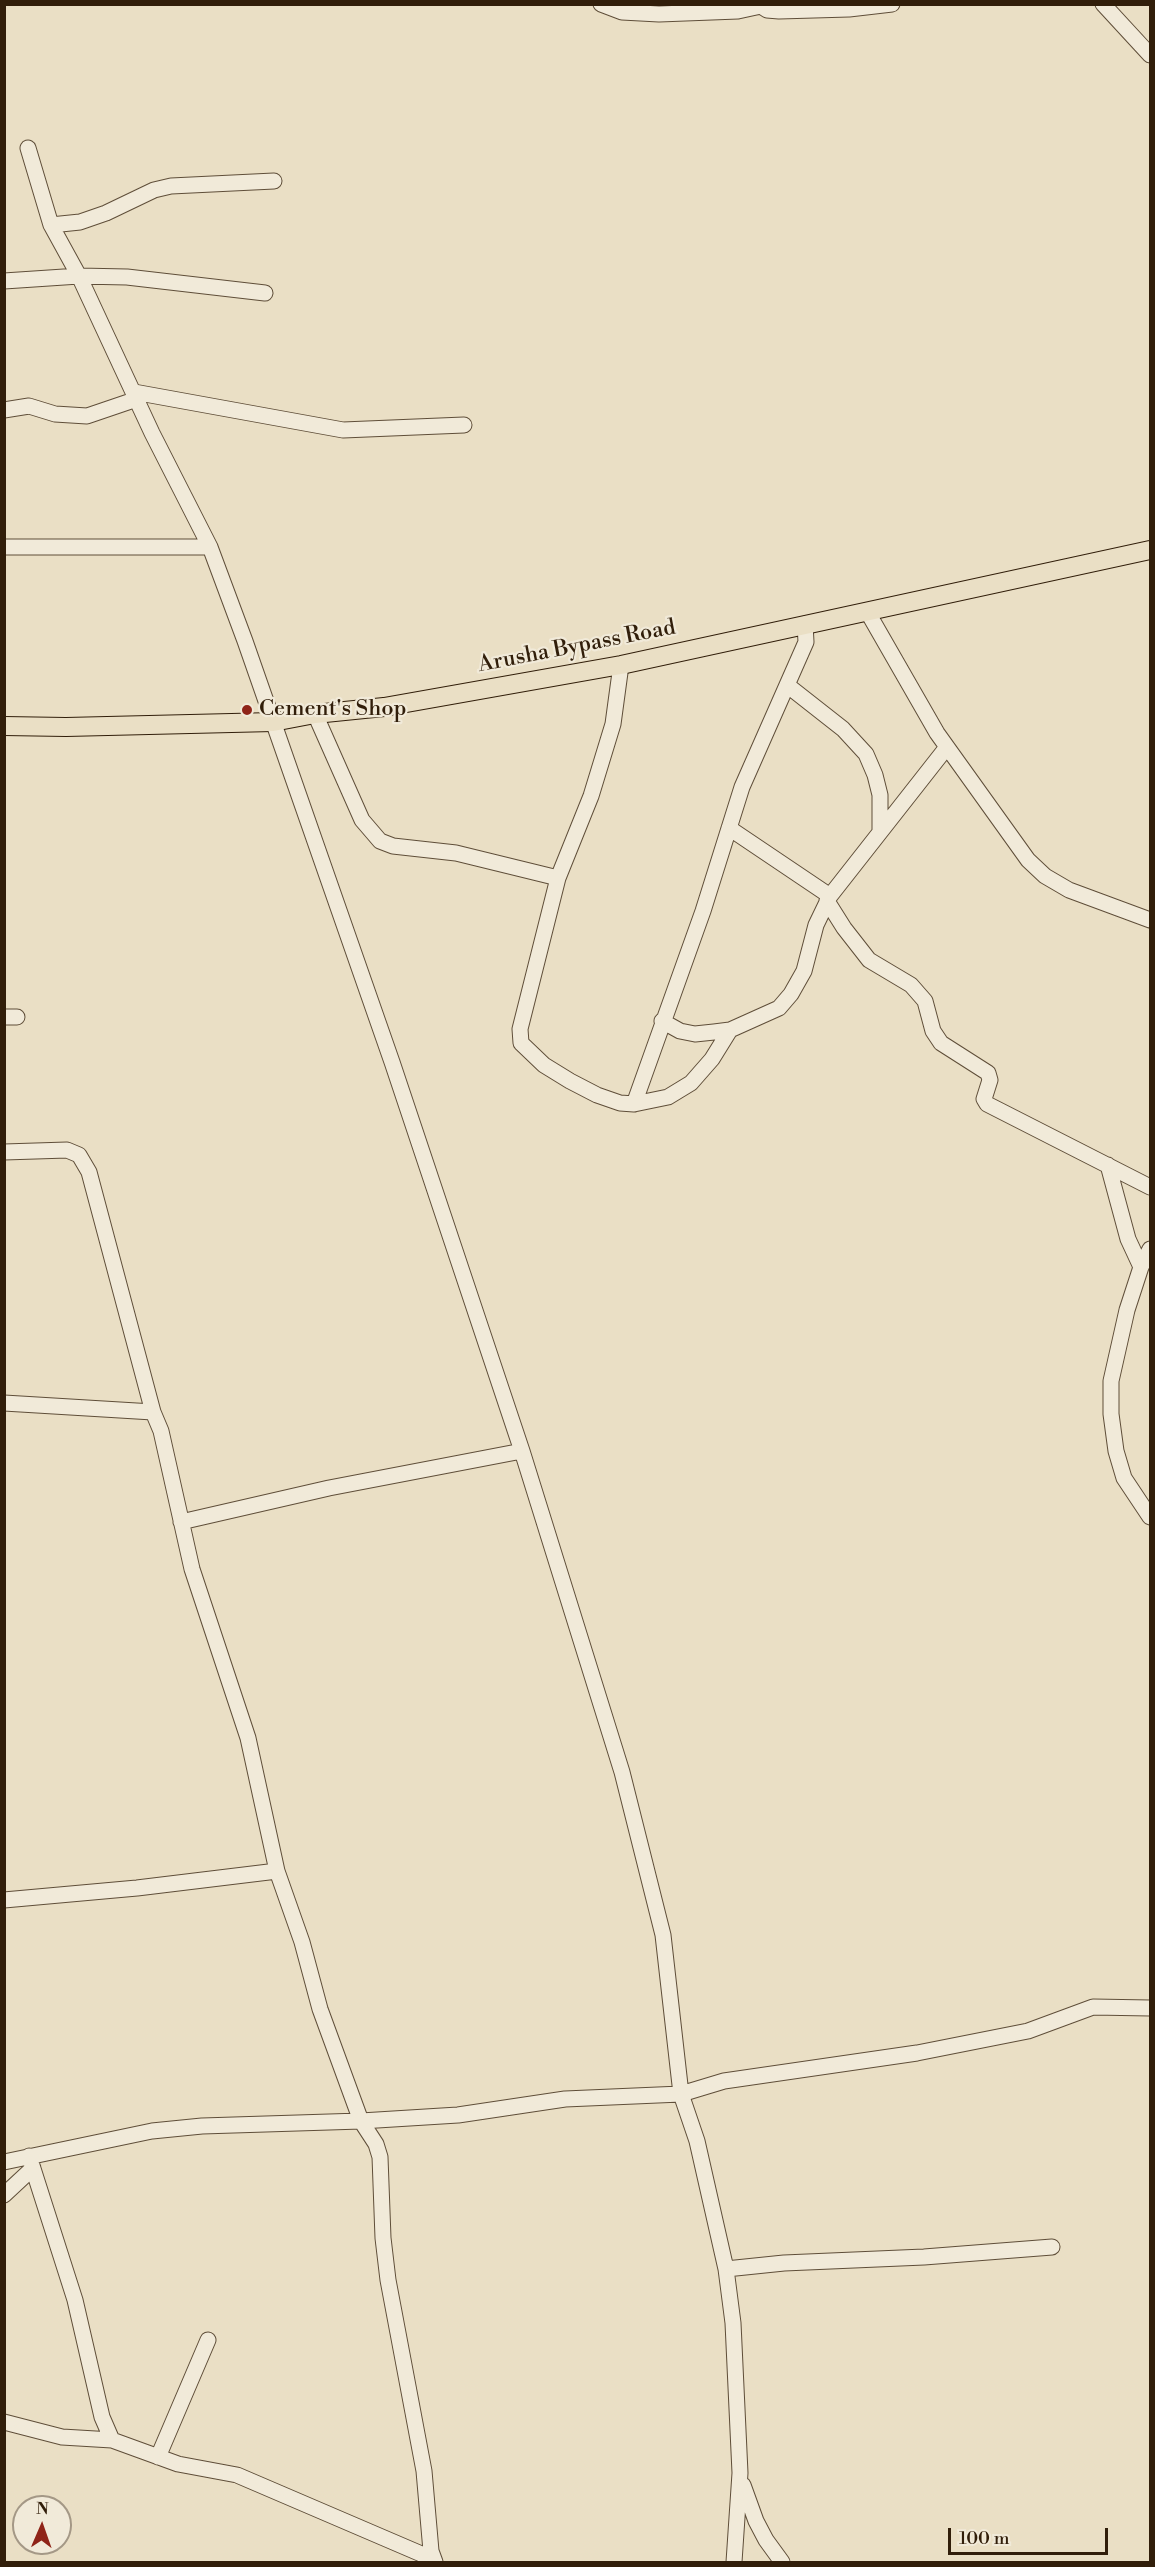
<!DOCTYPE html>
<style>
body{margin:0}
#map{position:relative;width:1155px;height:2567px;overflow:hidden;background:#eadfc5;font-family:"Libre Bodoni",serif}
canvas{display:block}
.frame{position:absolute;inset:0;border:6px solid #311e0a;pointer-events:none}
.north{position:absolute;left:12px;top:2495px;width:60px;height:60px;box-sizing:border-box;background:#f1ead9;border:2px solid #a49886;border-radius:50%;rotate:2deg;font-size:16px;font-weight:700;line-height:24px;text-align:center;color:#311e0a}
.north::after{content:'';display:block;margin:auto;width:21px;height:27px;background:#8f2418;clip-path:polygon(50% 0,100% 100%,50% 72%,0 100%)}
.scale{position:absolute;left:948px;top:2528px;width:160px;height:27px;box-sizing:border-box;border:3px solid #311e0a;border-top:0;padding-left:8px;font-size:18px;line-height:21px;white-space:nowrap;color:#311e0a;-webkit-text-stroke:4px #f1ead9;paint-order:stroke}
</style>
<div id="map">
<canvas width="1155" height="2567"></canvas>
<div class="frame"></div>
<div class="north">N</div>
<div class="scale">100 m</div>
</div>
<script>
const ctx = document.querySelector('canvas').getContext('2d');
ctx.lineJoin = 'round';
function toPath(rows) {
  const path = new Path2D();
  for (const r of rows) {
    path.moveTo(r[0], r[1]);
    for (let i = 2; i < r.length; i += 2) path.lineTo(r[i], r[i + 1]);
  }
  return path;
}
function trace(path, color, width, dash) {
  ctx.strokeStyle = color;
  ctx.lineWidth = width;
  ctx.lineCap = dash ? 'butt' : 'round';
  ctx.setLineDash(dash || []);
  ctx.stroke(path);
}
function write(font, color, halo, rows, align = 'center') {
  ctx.font = font + ' "Libre Bodoni",serif';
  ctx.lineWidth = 4.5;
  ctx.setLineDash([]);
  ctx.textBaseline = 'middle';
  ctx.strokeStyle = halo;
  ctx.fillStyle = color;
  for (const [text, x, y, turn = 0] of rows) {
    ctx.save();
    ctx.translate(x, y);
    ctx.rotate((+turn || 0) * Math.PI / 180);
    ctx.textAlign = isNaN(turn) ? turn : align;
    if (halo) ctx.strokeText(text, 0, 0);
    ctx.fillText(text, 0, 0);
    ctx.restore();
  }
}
const minor = toPath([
 [601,4,622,12,659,14,738,11,761,6,767,10,779,11,849,9,892,4],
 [1103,4,1150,55],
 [28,148,51,225,79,276,152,433,210,547,245,641,392,1062,522,1451,622,1772,663,1935,681,2094,697,2141,726,2269,733,2323,740,2473,734,2562],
 [51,225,80,222,106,213,154,190,171,186,274,181],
 [4,281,79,276,127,277,265,293],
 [134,392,343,430,464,425],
 [4,410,29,406,55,414,87,416,137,399],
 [4,547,210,547],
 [867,611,937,733,1028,860,1045,876,1069,890,1150,920],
 [621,665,613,724,591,796,558,878,520,1029,521,1043,544,1065,570,1081,597,1095,620,1103,634,1104,668,1097,691,1083,712,1059,730,1030],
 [787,685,843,729,866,754,875,775,880,795,880,832],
 [315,714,362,820,380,841,393,846,456,853,558,878],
 [729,828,830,896],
 [827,901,844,928,869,960,911,985,925,1001,933,1031,941,1043,988,1073,990,1080,984,1099,987,1104,1150,1187],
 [4,1017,17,1017],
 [662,1021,680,1031,695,1034,714,1032,730,1030,779,1008,791,994,804,971,816,925,830,896,947,747],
 [634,1104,703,911,742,787,806,642,805,624],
 [4,1152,67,1150,79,1155,89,1172,153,1412,161,1431,192,1569,248,1738,277,1871,302,1942,320,2009,361,2121,376,2144,380,2157,383,2238,388,2280,424,2471,431,2551,435,2562],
 [1108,1165,1128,1239,1141,1267],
 [1150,1249,1141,1267,1127,1310,1111,1381,1111,1414,1116,1451,1124,1478,1150,1517],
 [4,1403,153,1412],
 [181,1522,329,1488,522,1451],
 [4,1900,137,1888,277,1871],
 [29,2156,75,2300,102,2417,112,2440,178,2464,237,2475,433,2559],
 [4,2162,152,2131,202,2126,361,2121,458,2115,565,2099,681,2094,724,2081,917,2053,1028,2031,1093,2007,1150,2008],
 [4,2195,33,2168],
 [726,2269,784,2263,924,2257,1052,2247],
 [4,2422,62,2437,112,2440],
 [158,2457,208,2340],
 [743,2485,756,2521,766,2540,782,2562]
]);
const major = toPath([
 [4,726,66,727,273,722,315,714,384,707,621,665,1150,550]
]);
const markers = [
 [247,710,6,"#8f2418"]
];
const streetNames = [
 ["Arusha Bypass Road",577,647,-11]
];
const poiNames = [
 ["Cement's Shop",259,710]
];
trace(minor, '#5f4e39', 17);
trace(major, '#311e0a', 20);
trace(minor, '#f1ead9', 15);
trace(major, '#eadfc5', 18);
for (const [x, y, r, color] of markers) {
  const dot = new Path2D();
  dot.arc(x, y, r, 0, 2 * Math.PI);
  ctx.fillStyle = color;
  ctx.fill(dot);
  trace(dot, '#f1ead9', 2);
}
write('22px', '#311e0a', '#f1ead9', streetNames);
write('22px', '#311e0a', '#f1ead9', poiNames, 'left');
</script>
